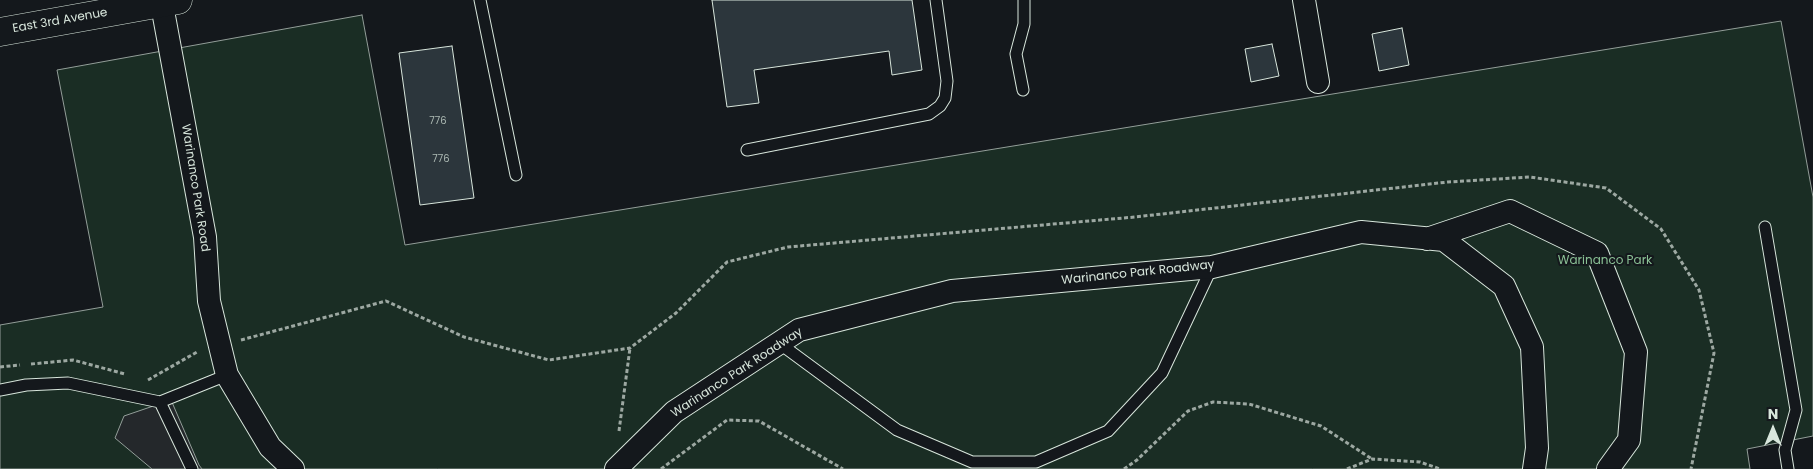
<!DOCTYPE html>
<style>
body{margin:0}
#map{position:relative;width:1813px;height:469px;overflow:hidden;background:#14181c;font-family:Poppins,sans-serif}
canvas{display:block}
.north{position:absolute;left:1748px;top:404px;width:50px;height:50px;-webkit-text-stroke:4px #14181c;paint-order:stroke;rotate:0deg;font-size:14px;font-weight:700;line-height:20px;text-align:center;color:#d8e6dc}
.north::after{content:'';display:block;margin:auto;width:18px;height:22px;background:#d8e6dc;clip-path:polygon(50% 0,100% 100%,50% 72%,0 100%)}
</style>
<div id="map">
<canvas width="1813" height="469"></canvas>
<div class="north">N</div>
</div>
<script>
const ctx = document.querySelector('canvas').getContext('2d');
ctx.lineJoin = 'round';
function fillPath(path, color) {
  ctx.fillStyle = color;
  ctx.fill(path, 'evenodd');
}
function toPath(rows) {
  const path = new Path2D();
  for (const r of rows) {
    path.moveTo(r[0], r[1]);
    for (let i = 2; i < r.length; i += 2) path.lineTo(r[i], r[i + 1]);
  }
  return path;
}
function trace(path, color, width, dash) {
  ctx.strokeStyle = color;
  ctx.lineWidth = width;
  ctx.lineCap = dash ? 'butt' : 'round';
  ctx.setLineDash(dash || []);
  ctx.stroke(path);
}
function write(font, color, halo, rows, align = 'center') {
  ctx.font = font + ' Poppins,sans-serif';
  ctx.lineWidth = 4;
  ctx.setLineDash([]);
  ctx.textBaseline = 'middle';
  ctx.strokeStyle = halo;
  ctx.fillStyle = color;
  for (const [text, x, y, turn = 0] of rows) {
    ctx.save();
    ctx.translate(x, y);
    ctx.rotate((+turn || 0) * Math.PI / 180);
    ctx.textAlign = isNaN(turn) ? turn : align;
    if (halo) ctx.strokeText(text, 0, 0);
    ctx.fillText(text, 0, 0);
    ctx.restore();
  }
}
const green = toPath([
 [362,15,405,245,1781,21,1813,197,1813,436,1747,449,1750,469,0,469,0,325,103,307,57,70,362,15]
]);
const parking = toPath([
 [171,400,199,465,202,469,152,469,115,438,124,416,171,400]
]);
const building = toPath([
 [712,0,912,0,922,70,892,75,889,51,754,70,759,103,727,107,712,0],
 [1402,28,1409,65,1379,71,1372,34,1402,28],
 [1272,44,1279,76,1251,82,1245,49,1272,44],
 [452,46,474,198,420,205,399,53,452,46]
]);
const path = toPath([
 [241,340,386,301,464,337,549,360,630,348,676,313,727,262,788,247,1135,217,1448,182,1530,177,1606,188,1661,229,1699,290,1714,353,1691,469],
 [31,364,73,360,125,374],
 [0,367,20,365],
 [148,380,197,352],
 [619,431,630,348],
 [661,469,727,420,759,421,843,469],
 [1124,469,1137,460,1188,411,1213,402,1249,404,1321,426,1372,459],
 [1347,469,1372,459,1420,462,1440,469]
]);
const service = toPath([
 [480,0,516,175],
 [1023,90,1016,54,1024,24,1024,0],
 [747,150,929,114,940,106,945,98,947,81,936,0],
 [1765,227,1796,410,1785,450,1788,469],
 [779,343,897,430,972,462,1036,462,1108,431,1162,373,1212,267],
 [0,390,26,385,68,383,160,402],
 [160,402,192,469],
 [160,402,227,375]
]);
const minor = toPath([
 [161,0,205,237,209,301,227,375,270,447,293,469],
 [1304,0,1318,82],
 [1427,239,1510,211,1597,253,1636,352,1629,440,1608,469],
 [616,469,674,412,799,330,952,291,1212,267,1361,232,1444,240,1504,286,1532,347,1537,448,1534,469]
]);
const tertiary = toPath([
 [0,32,178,0]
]);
const numberNames = [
 ["776",438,121],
 ["776",441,159]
];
const streetNames = [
 ["East 3rd Avenue",60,21,-10],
 ["Warinanco Park Road",195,188,81],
 ["Warinanco Park Roadway",1138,273,-6],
 ["Warinanco Park Roadway",737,373,-33]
];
const parkNames = [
 ["Warinanco Park",1605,261]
];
fillPath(green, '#1a2d24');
trace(green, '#939e99', 1);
fillPath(parking, '#24282b');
trace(parking, '#939e99', 1);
fillPath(building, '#2c363c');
trace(building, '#d8e6dc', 1);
trace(service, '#d8e6dc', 13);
trace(minor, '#d8e6dc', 24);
trace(tertiary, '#d8e6dc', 29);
trace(path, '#9da8a2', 3, [4, 2.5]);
trace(service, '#14181c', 11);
trace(minor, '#14181c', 22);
trace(tertiary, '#14181c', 28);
write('10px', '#adbab4', null, numberNames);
write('12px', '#d8e6dc', '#14181c', streetNames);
write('12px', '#8ac095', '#14181c', parkNames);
</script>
